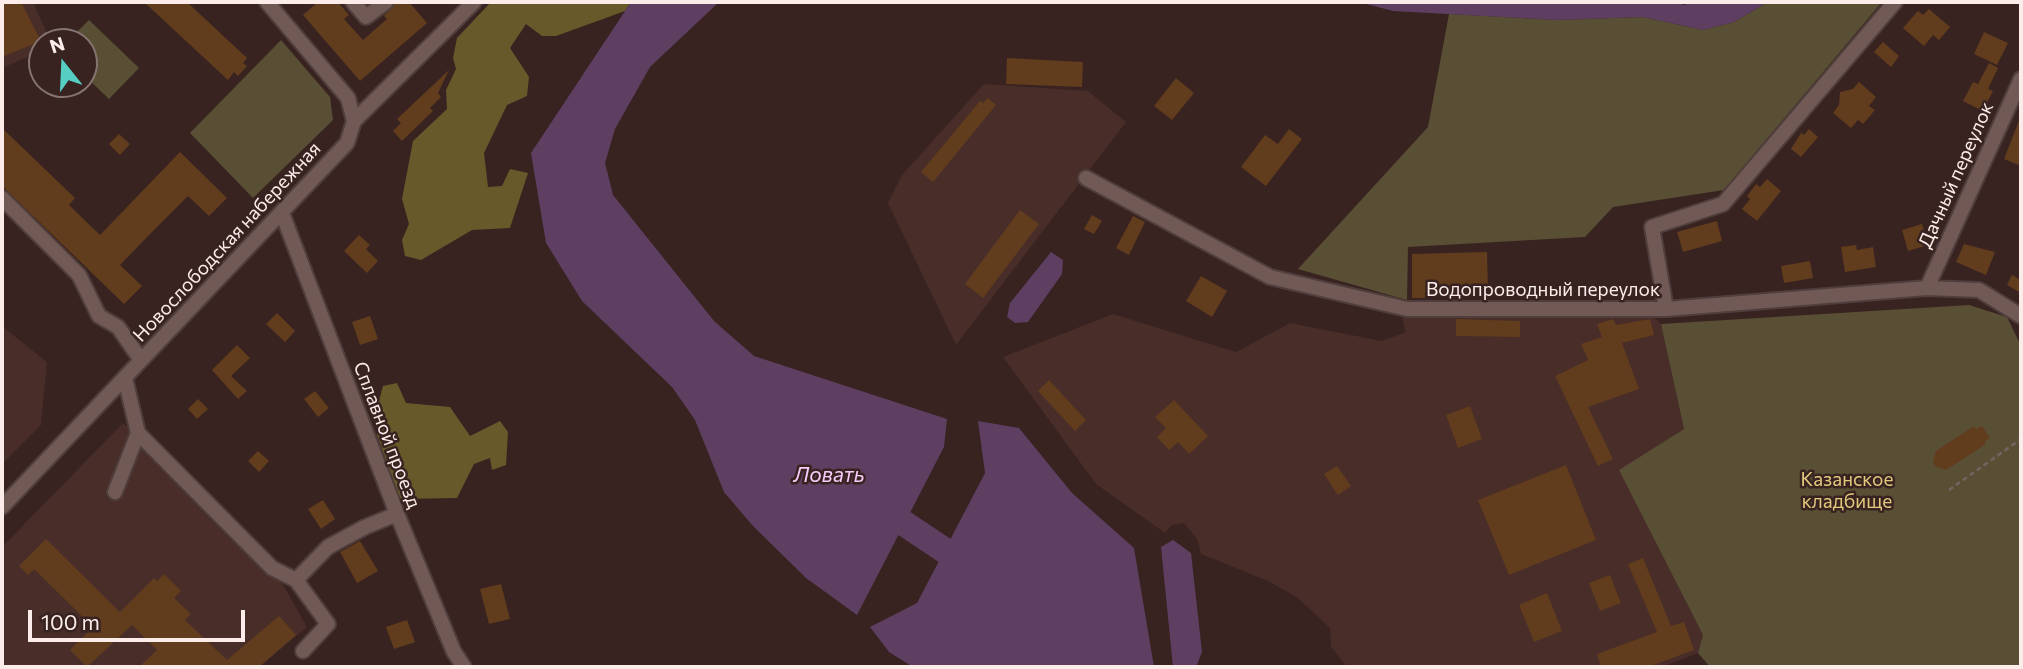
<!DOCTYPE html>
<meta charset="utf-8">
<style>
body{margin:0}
#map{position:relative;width:2023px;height:669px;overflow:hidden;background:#382321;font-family:Commissioner,sans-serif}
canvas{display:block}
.frame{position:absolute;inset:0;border:4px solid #fcedeb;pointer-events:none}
.north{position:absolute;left:28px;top:28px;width:70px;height:70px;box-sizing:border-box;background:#382321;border:2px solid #867472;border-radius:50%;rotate:342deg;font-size:19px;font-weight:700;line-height:28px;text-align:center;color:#fcedeb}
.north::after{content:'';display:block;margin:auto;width:24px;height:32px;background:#56cec3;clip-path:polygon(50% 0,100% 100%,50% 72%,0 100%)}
.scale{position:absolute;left:28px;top:610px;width:217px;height:32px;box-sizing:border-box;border:4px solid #fcedeb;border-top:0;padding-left:9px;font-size:21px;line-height:24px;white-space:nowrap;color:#fcedeb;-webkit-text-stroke:5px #382321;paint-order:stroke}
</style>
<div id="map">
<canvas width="2023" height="669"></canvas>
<div class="frame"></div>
<div class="north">N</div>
<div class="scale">100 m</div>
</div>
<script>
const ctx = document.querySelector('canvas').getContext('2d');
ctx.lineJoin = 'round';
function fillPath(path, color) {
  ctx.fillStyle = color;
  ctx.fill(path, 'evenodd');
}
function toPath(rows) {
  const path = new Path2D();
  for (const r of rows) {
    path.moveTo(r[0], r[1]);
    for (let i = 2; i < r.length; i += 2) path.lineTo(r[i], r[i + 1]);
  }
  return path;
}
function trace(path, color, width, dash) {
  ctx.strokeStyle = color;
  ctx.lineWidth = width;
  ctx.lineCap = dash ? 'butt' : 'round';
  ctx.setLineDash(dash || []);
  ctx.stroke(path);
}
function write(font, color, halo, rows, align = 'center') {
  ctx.font = font + ' Commissioner,sans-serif';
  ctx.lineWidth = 5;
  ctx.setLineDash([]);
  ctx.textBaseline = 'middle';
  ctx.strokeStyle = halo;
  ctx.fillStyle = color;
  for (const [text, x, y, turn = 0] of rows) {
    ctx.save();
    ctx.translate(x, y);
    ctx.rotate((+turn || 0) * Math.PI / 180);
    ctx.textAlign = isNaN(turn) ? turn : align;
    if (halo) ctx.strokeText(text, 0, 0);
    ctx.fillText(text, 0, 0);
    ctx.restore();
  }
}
const built = toPath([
 [2,2,33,2,51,42,42,42,42,51,2,68],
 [984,84,1088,91,1126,122,956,345,888,203,902,175],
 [1113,314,1236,352,1290,323,1382,341,1406,332,1402,318,1654,316,1661,324,1684,429,1620,470,1703,635,1698,653,1662,667,1347,667,1331,647,1330,628,1298,598,1268,581,1201,554,1197,539,1184,523,1172,525,1165,533,1096,484,1003,357],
 [2,326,47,362,41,425,2,464],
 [123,423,282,583,307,627,259,667,2,667,2,547]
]);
const green = toPath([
 [1768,2,1882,2,1724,190,1613,207,1585,237,1408,247,1407,300,1298,269,1428,127,1449,14,1557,20,1643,17,1703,30,1734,22],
 [89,20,139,68,109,99,84,75,84,42,67,42],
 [281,40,330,97,333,120,253,198,190,133],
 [1969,305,2007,317,2021,346,2021,667,1710,667,1698,653,1703,635,1619,470,1684,429,1661,324]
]);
const forest = toPath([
 [491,2,631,2,625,11,556,36,542,36,526,24,510,48,529,77,527,96,507,105,484,153,488,187,502,186,510,169,528,173,510,228,472,230,421,260,405,256,402,240,409,224,402,199,413,141,447,109,446,90,456,69,453,58,457,38],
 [397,383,406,403,450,407,470,436,500,421,508,432,506,465,492,470,490,458,474,464,457,498,400,499,377,435,376,412,383,386]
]);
const water = toPath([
 [631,2,719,2,650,67,615,129,605,163,613,195,714,321,754,356,947,419,944,447,857,615,806,578,753,526,724,492,695,420,672,387,582,301,546,243,531,153],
 [1359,2,1675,2,1684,5,1694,2,1768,2,1734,22,1703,30,1643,17,1557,20,1393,11],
 [1051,252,1063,260,1062,274,1028,322,1015,323,1007,317,1010,303],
 [978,421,1019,428,1072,493,1134,548,1154,667,913,667,889,652,870,627,917,603,985,473],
 [1173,540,1191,553,1202,652,1196,667,1173,667,1161,547]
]);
const river = toPath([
 [875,504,974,570]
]);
const building = toPath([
 [2,2,21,2,41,41,2,57],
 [144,2,187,2,247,58,243,63,247,66,238,76,234,72,228,80],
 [318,2,338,2,349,15,344,19,363,40,387,19,384,16,396,2,409,2,427,23,360,81,303,15],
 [1929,9,1950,27,1939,40,1933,35,1924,46,1903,28,1918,11,1923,15],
 [1984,32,2008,43,1997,65,1974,54],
 [1883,42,1899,56,1891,67,1874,52],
 [1007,58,1083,62,1082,87,1006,84],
 [1989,63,1998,68,1988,89,1993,91,1983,111,1963,101,1973,82,1978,84],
 [449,70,438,93,441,97,430,108,433,111,402,141,393,131,401,123,397,119],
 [1176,78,1194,93,1172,120,1154,106],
 [1859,82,1876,97,1869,106,1875,110,1863,124,1858,120,1851,128,1833,113,1839,105,1840,92,1853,89],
 [988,98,996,105,933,182,921,172,980,101,983,103],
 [2020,118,2021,118,2021,166,2004,159],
 [2,128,75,198,69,205,100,235,180,152,227,198,209,216,188,196,154,230,120,265,142,286,124,304,2,186],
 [1289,129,1302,139,1266,186,1241,167,1265,135,1278,144],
 [1809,129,1818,137,1801,157,1791,149,1801,133,1804,135],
 [119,134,130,144,120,155,109,144],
 [1767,179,1781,191,1757,221,1742,209,1750,199,1747,196,1756,184,1760,187],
 [1020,210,1039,224,983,298,965,284],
 [1092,215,1102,221,1094,234,1084,229],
 [1133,216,1145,222,1129,255,1116,248],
 [1717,221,1722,241,1683,252,1677,232],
 [1922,224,1928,245,1908,251,1902,230],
 [359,235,370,245,366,249,378,261,367,273,344,251],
 [1964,244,1995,252,1986,275,1956,262],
 [1856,245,1857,250,1873,247,1876,267,1845,272,1841,247],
 [1487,252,1488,291,1425,292,1425,298,1412,298,1412,254],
 [1810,261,1813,278,1784,283,1781,266],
 [2012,275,2021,280,2021,293,2007,285],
 [1201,276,1227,291,1212,317,1186,301],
 [277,313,295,331,285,342,266,324],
 [370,316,378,339,360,345,352,322],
 [1456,319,1520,321,1520,337,1456,336],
 [1613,319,1616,325,1650,319,1654,335,1622,343,1639,389,1588,407,1613,459,1598,466,1555,376,1588,360,1581,344,1602,337,1597,324],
 [237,345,250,358,231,376,247,391,238,399,212,370],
 [1049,380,1086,420,1075,431,1038,391],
 [315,391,329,408,318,417,304,399],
 [198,399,208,409,197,419,188,409],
 [1174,400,1208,436,1189,454,1178,442,1169,450,1157,437,1166,428,1155,417],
 [1470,406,1482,439,1458,448,1446,415],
 [1974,426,1976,429,1982,426,1990,438,1984,442,1986,444,1946,470,1936,467,1933,462,1936,451],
 [258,451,269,461,259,472,248,461],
 [1566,465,1596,540,1509,575,1478,500],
 [1337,466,1351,486,1338,495,1324,474],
 [323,500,335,519,321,529,308,509],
 [46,539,120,612,154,578,157,581,164,574,181,591,174,598,191,614,185,620,227,660,279,616,296,635,259,667,139,667,157,650,132,625,87,667,70,650,93,627,34,569,28,575,19,566],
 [360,541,378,571,357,583,340,552],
 [1643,558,1671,626,1684,622,1694,650,1648,667,1601,667,1597,654,1657,632,1628,564],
 [1610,575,1621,603,1600,611,1589,583],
 [501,584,510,619,489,624,480,589],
 [1547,593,1562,631,1534,642,1519,605],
 [407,620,415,642,394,649,386,627]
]);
const path = toPath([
 [1949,490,2021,439]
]);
const minor = toPath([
 [267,2,348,98,354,121],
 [353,2,366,17,386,2],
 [1086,178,1270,277,1407,309,1666,309,1927,288,1979,290,2021,316],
 [2,198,79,275,99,316,118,327,141,360],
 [282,213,397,514,454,652,464,667],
 [1927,288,2021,79],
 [1666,309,1652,227,1723,204,1895,2],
 [125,378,138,433,272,568,296,580],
 [115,492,138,433],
 [2,507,347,143,354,121,474,2],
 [303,651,328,624,296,580,328,547,365,527,397,514]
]);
const streetNames = [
 ["Дачный переулок",1956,175,-66],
 ["Новослободская набережная",227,242,-47],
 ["Водопроводный переулок",1543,290],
 ["Сплавной проезд",387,435,69]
];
const parkNames = [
 ["Казанское",1847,480],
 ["кладбище",1847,502]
];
const waterNames = [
 ["Ловать",829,475]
];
fillPath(built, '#482d29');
fillPath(green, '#594f34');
fillPath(forest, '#68592a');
fillPath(water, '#5e3f61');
trace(river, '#5e3f61', 26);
fillPath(building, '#613c1d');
trace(minor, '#4f3e3c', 18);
trace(path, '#766361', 2.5, [5, 3.5]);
trace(minor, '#715956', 14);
write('19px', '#fcedeb', '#382321', streetNames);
write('19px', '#e2c97e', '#382321', parkNames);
write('italic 21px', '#f7cbfa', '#382321', waterNames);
</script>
